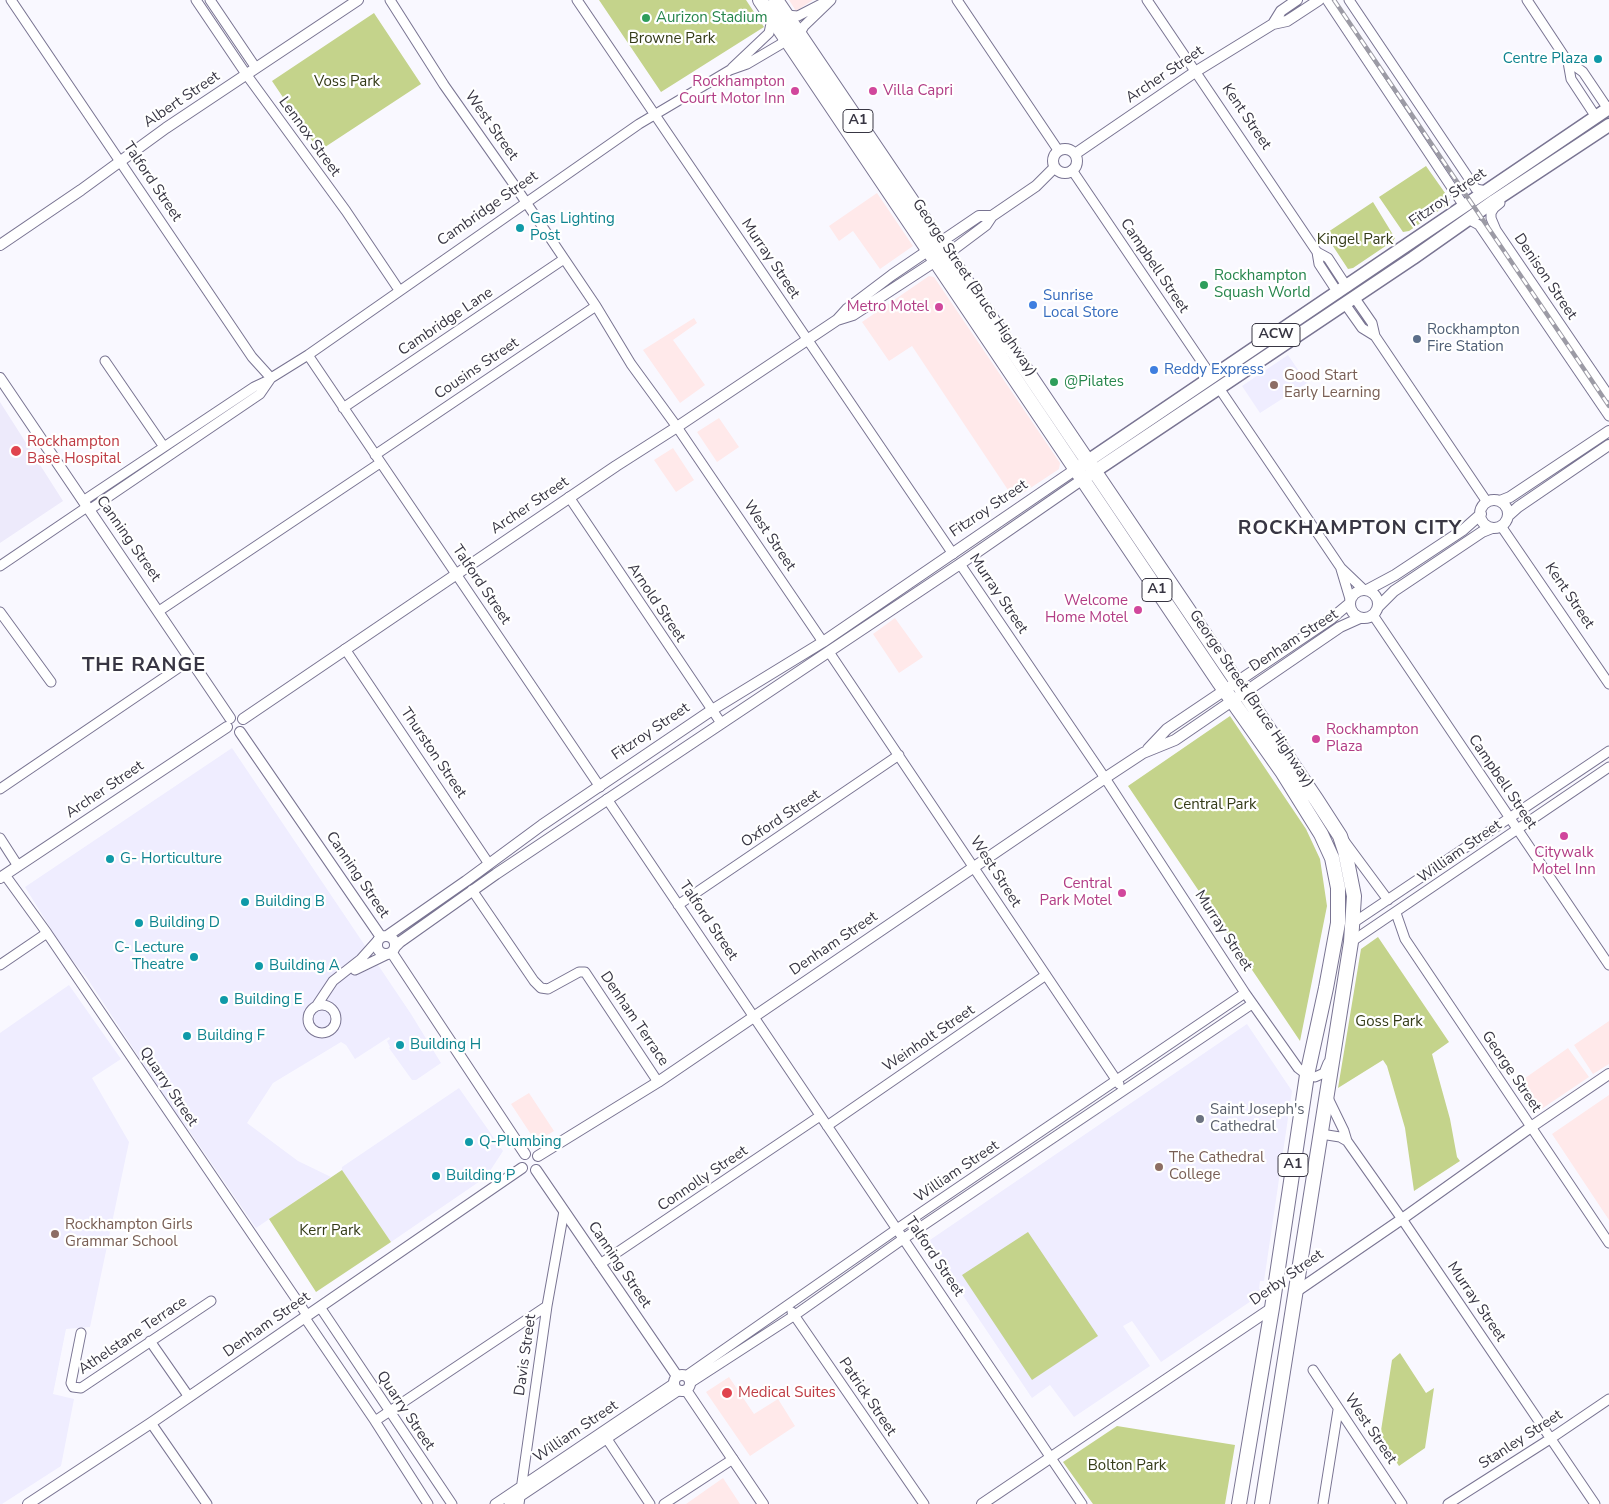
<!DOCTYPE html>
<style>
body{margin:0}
canvas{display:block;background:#f9f8ff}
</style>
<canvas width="1609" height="1504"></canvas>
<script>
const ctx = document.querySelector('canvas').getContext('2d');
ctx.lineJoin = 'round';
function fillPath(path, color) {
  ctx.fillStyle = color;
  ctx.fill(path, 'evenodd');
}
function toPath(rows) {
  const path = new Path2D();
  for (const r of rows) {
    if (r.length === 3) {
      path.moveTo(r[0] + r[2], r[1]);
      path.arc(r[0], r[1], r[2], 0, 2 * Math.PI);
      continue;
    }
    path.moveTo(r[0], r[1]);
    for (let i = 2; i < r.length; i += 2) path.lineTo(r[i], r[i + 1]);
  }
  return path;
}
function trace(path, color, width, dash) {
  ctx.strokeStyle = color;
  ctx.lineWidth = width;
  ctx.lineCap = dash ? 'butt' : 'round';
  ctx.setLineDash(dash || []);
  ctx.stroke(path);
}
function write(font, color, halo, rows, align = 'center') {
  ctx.font = font + ' "Nunito Sans",sans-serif';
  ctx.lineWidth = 4.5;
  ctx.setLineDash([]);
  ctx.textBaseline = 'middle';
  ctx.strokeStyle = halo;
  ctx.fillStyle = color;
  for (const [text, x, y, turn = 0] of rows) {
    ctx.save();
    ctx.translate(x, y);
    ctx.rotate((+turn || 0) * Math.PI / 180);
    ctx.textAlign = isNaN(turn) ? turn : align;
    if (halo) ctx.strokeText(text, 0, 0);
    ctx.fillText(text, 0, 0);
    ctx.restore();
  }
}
const commercial = toPath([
 [789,0,813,0,796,11],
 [877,193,913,246,880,269,853,231,839,241,829,226],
 [929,276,934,277,1060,463,1059,469,1014,499,912,346,889,361,862,322],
 [694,318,697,323,673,340,705,385,680,403,643,350],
 [719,418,739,447,717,462,697,432],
 [673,448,694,480,676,492,654,460],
 [895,618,923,657,899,673,873,634],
 [1609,1021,1609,1064,1593,1074,1574,1045],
 [1568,1048,1589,1077,1537,1112,1518,1083],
 [529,1093,554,1131,536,1142,511,1104],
 [1609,1095,1609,1220,1552,1134],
 [729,1377,754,1414,778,1399,795,1426,750,1456,706,1392],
 [723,1478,740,1504,686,1504]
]);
const built = toPath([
 [0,402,63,501,0,543]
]);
const education = toPath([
 [1288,355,1307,383,1260,413,1242,386],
 [232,748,411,1014,441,1063,416,1080,412,1080,389,1048,390,1047,387,1041,390,1039,389,1037,355,1059,346,1045,341,1042,273,1083,247,1123,298,1161,331,1177,256,1228,186,1126,159,1091,154,1080,87,978,64,950,25,887],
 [69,985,121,1059,92,1078,129,1142,90,1327,66,1329,53,1394,74,1399,61,1466,2,1504,0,1504,0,1033],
 [1247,1024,1292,1091,1264,1281,1260,1281,1259,1289,1263,1290,1257,1297,1161,1362,1132,1321,1123,1326,1150,1366,1074,1417,1050,1385,1032,1398,927,1242],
 [459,1088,503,1151,486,1177,391,1242,342,1170,342,1167]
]);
const green = toPath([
 [599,0,746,0,764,27,661,92],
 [374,13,421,84,319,151,272,81],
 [1426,166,1450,200,1447,205,1409,231,1403,232,1379,197],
 [1373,202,1395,238,1393,241,1353,268,1348,269,1325,234],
 [1230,716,1306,829,1320,859,1327,906,1300,1041,1128,786],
 [1378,937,1449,1042,1432,1054,1450,1119,1457,1157,1460,1161,1414,1191,1405,1128,1387,1066,1383,1060,1338,1088,1361,949],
 [342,1170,391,1242,316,1292,269,1219],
 [1028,1232,1098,1336,1032,1380,962,1275],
 [1400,1353,1426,1393,1434,1388,1425,1448,1399,1466,1380,1437,1392,1360],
 [1117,1426,1235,1445,1225,1504,1093,1504,1063,1462]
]);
const minor = toPath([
 [11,0,252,357,271,378],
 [196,0,246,74,346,211,399,290],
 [210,0,256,68],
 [390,0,444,85,515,186,596,306,631,364,677,427,823,642],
 [577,0,953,554],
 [957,0,1058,150],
 [1147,0,1317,252,1319,264,1338,293],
 [1327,0,1464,206],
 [1349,0,1476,189,1486,191],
 [1527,0,1568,62,1571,79,1596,117],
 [786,15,798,16,825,2],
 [799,35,804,26,831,0],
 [1568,61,1583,72,1608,109],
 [732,68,769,33,772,19],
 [1072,170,1212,377],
 [1500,203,1494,208,1491,213,1491,218,1496,230,1609,396],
 [1468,219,1479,225,1609,416],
 [1317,252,1328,258,1347,287],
 [1354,297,1372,323,1375,336,1487,502],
 [1345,304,1362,328,1375,336],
 [308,355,600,787],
 [105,361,164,447],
 [1219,388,1341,568,1364,590],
 [343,408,564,259],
 [375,455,596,306],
 [569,497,721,723],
 [83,501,254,387,269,380],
 [89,510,260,394,271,378,308,355,639,124,730,70,747,64,781,44,785,38,785,34],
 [1501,526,1609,684],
 [960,564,1105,778,1245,993,1298,1068,1307,1075,1315,1077,1324,1073,1328,1063],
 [0,566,87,507],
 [1341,569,1350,599],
 [159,611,380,463],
 [0,612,51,682],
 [1373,615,1609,965],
 [345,649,489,864],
 [829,652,1119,1084],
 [0,789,190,660],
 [607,799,1082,1504],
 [0,838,18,866],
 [1345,842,1388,900],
 [5,875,47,933,307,1315],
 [472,890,534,981,541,988,548,989,579,972,585,972,658,1082],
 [678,905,899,755],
 [1396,913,1405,939,1609,1243],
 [1353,923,1609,751],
 [1351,942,1609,767],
 [0,965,47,933],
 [355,970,386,955],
 [322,1019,14],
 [317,1005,333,981,361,959,378,940],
 [1327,1096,1344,1131,1347,1141],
 [827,1126,1046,975],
 [1321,1134,1340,1137,1347,1141,1402,1219,1595,1504],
 [600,1264,820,1116],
 [320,1307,452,1504],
 [792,1312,924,1504],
 [305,1318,375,1421,428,1504],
 [81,1333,71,1383,73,1387,81,1388,211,1301],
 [150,1341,189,1397],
 [1313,1370,1402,1504],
 [686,1376,897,1229,1245,993],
 [690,1383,795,1315,903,1239,1252,1004],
 [375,1421,547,1306],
 [151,1423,207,1504],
 [603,1433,650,1504],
 [495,1504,673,1384],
 [509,1504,678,1391],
 [519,1504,547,1306,564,1211],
 [664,1504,733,1459],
 [1323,1504,1338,1410],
 [1448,1504,1550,1439,1609,1399]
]);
const tertiary = toPath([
 [1273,24,1281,11,1297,0],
 [1065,161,12],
 [1075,154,1195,72,1273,24,1287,21,1319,0],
 [0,245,81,190,166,128,358,0],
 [837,320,847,309,892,275,979,216,992,216],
 [0,378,230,718],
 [1494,514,14],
 [1500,501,1510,497,1609,431],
 [1508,516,1518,507,1609,445],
 [1364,604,14],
 [1367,590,1395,575,1463,530,1481,514],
 [1378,607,1394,591,1482,532,1492,528],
 [243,719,616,466,677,427,837,320,853,315,954,249,986,225,992,216,1036,186,1054,168],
 [240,732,381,937],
 [1148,749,1167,729,1332,618,1350,603],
 [0,878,227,727],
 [386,945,9],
 [387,936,466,881,542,825,712,710,823,642,1076,469],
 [395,947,400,942,496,874,960,564,1083,479],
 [392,953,525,1154],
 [538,1156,658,1082,1105,778,1143,753,1175,740,1340,627,1360,618],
 [536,1170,677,1376],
 [1297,1291,1402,1219,1531,1127,1609,1074],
 [682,1383,8],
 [686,1390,763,1504],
 [28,1504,151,1423,522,1168],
 [982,1504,1272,1308]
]);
const primary = toPath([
 [1079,467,1609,108],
 [1083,479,1413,258,1494,201,1609,125]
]);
const trunk = toPath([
 [760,0,1219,682,1283,773,1321,834,1332,858,1338,888,1338,923,1326,988,1307,1075,1272,1308,1239,1504],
 [776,0,1316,799,1340,836,1345,851,1354,896,1351,942,1262,1504]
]);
const rail = toPath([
 [1334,0,1609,406]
]);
const markers = [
 [646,18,5,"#2e9e5b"],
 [1598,59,5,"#0f9aa8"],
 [795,91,5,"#d1479c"],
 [873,91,5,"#d1479c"],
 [520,228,5,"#0f9aa8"],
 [1204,285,5,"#2e9e5b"],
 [1033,305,5,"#3f7fe0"],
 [939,307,5,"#d1479c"],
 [1417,339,5,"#5c6f8a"],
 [1154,370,5,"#3f7fe0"],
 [1054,382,5,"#2e9e5b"],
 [1274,385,5,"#8d6e63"],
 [16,451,6,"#e0444e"],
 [1138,610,5,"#d1479c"],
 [1316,739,5,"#d1479c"],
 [1564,836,5,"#d1479c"],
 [110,859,5,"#0f9aa8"],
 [1122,893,5,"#d1479c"],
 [245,902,5,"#0f9aa8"],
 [139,923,5,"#0f9aa8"],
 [194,957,5,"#0f9aa8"],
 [259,966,5,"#0f9aa8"],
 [224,1000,5,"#0f9aa8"],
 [187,1036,5,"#0f9aa8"],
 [400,1045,5,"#0f9aa8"],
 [1200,1119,5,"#6b7280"],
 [469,1142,5,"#0f9aa8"],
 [1159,1167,5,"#8d6e63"],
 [436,1176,5,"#0f9aa8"],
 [55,1234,5,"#8d6e63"],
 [727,1393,6,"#e0444e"]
];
const shields = [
 [858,121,30],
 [1276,335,48],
 [1157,590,30],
 [1293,1165,30]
];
const shieldNames = [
 ["A1",858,121],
 ["ACW",1276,335],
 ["A1",1157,590],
 ["A1",1293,1165]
];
const leisureNames = [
 ["Aurizon Stadium",656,18],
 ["Rockhampton",1214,276],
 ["Squash World",1214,293],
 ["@Pilates",1064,382]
];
const parkNames = [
 ["Browne Park",672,39],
 ["Voss Park",347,82],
 ["Kingel Park",1355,240],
 ["Central Park",1215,805],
 ["Goss Park",1389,1022],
 ["Kerr Park",330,1231],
 ["Bolton Park",1127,1466]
];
const cultureNames = [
 ["Centre Plaza",1588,59,"right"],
 ["Gas Lighting",530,219],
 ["Post",530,236],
 ["G- Horticulture",120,859],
 ["Building B",255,902],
 ["Building D",149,923],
 ["C- Lecture",184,948,"right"],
 ["Theatre",184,965,"right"],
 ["Building A",269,966],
 ["Building E",234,1000],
 ["Building F",197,1036],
 ["Building H",410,1045],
 ["Q-Plumbing",479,1142],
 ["Building P",446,1176]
];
const streetNames = [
 ["Archer Street",1165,75,-34],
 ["Albert Street",182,100,-34],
 ["Kent Street",1246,117,56],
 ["West Street",491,126,55],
 ["Lennox Street",309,137,54],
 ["Talford Street",152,182,56],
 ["Fitzroy Street",1448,198,-35],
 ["Cambridge Street",488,209,-35],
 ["Murray Street",770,259,56],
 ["Campbell Street",1154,266,56],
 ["Denison Street",1545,277,56],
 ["George Street (Bruce Highway)",974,288,56],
 ["Cambridge Lane",446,322,-34],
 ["Cousins Street",477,369,-34],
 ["Archer Street",530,506,-34],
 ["Fitzroy Street",989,509,-34],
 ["West Street",769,536,56],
 ["Canning Street",128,539,55],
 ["Talford Street",481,585,56],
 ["Murray Street",998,594,56],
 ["Kent Street",1569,596,56],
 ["Arnold Street",656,603,56],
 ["Denham Street",1294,641,-33],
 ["George Street (Bruce Highway)",1251,699,56],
 ["Fitzroy Street",651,732,-34],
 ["Thurston Street",433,753,56],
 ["Campbell Street",1502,782,56],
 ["Archer Street",105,790,-34],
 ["Oxford Street",781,819,-34],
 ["William Street",1460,852,-35],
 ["West Street",995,872,57],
 ["Canning Street",357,875,56],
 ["Talford Street",708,921,56],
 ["Murray Street",1223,931,57],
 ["Denham Street",834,944,-34],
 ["Denham Terrace",634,1019,56],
 ["Weinholt Street",929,1039,-34],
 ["George Street",1511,1072,56],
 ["Quarry Street",168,1087,56],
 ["William Street",957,1172,-34],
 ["Connolly Street",703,1179,-34],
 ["Talford Street",934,1257,56],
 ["Canning Street",619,1265,56],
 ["Derby Street",1287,1278,-35],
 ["Murray Street",1476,1302,56],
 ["Denham Street",267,1325,-35],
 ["Athelstane Terrace",133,1336,-34],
 ["Davis Street",526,1355,-82],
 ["Patrick Street",867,1397,56],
 ["Quarry Street",405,1411,56],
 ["West Street",1370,1429,56],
 ["William Street",576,1432,-34],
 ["Stanley Street",1521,1440,-33]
];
const hotelNames = [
 ["Rockhampton",785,82],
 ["Court Motor Inn",785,99],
 ["Villa Capri",883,91,"left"],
 ["Metro Motel",929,307],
 ["Welcome",1128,601],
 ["Home Motel",1128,618],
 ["Rockhampton",1326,730,"left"],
 ["Plaza",1326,747,"left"],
 ["Citywalk",1564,853,"center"],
 ["Motel Inn",1564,870,"center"],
 ["Central",1112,884],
 ["Park Motel",1112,901]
];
const shopNames = [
 ["Sunrise",1043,296],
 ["Local Store",1043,313],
 ["Reddy Express",1164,370]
];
const serviceNames = [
 ["Rockhampton",1427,330],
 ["Fire Station",1427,347]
];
const educationNames = [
 ["Good Start",1284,376],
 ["Early Learning",1284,393],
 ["The Cathedral",1169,1158],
 ["College",1169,1175],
 ["Rockhampton Girls",65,1225],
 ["Grammar School",65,1242]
];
const healthNames = [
 ["Rockhampton",27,442],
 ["Base Hospital",27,459],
 ["Medical Suites",738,1393]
];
const worshipNames = [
 ["Saint Joseph's",1210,1110],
 ["Cathedral",1210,1127]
];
const districtNames = [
 ["ROCKHAMPTON CITY",1350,529],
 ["THE RANGE",144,666]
];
fillPath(commercial, '#ffe9ea');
fillPath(built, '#edeafb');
fillPath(education, '#efedff');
fillPath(green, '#c4d38b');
trace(minor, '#797492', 11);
trace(tertiary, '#797492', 12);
trace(primary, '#797492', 15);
trace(trunk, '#797492', 16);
trace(minor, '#fff', 9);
trace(tertiary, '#fff', 10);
trace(primary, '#fff', 12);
trace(trunk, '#fff', 14);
trace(rail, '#9c9ba5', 4.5);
trace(rail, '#fff', 2.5, [8]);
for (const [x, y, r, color] of markers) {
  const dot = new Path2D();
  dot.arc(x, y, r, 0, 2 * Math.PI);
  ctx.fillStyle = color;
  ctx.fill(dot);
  trace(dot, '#fff', 2);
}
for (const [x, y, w] of shields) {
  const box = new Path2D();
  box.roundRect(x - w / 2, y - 11.5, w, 23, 4);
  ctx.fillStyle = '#fff';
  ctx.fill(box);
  trace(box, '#383643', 1);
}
write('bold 14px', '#383643', null, shieldNames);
write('15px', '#27864d', '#fff', leisureNames, 'left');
write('15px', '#343b18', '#fff', parkNames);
write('15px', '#0d838f', '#fff', cultureNames, 'left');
write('15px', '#383643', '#fff', streetNames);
write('15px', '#b23c85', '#fff', hotelNames, 'right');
write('15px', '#366cbe', '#fff', shopNames, 'left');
write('15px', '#4e5e75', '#fff', serviceNames, 'left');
write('15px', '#785e54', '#fff', educationNames, 'left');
write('15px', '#be3a42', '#fff', healthNames, 'left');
write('15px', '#5b616d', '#fff', worshipNames, 'left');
ctx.letterSpacing = '1px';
write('bold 20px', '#383643', '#fff', districtNames);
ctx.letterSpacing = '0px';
</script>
